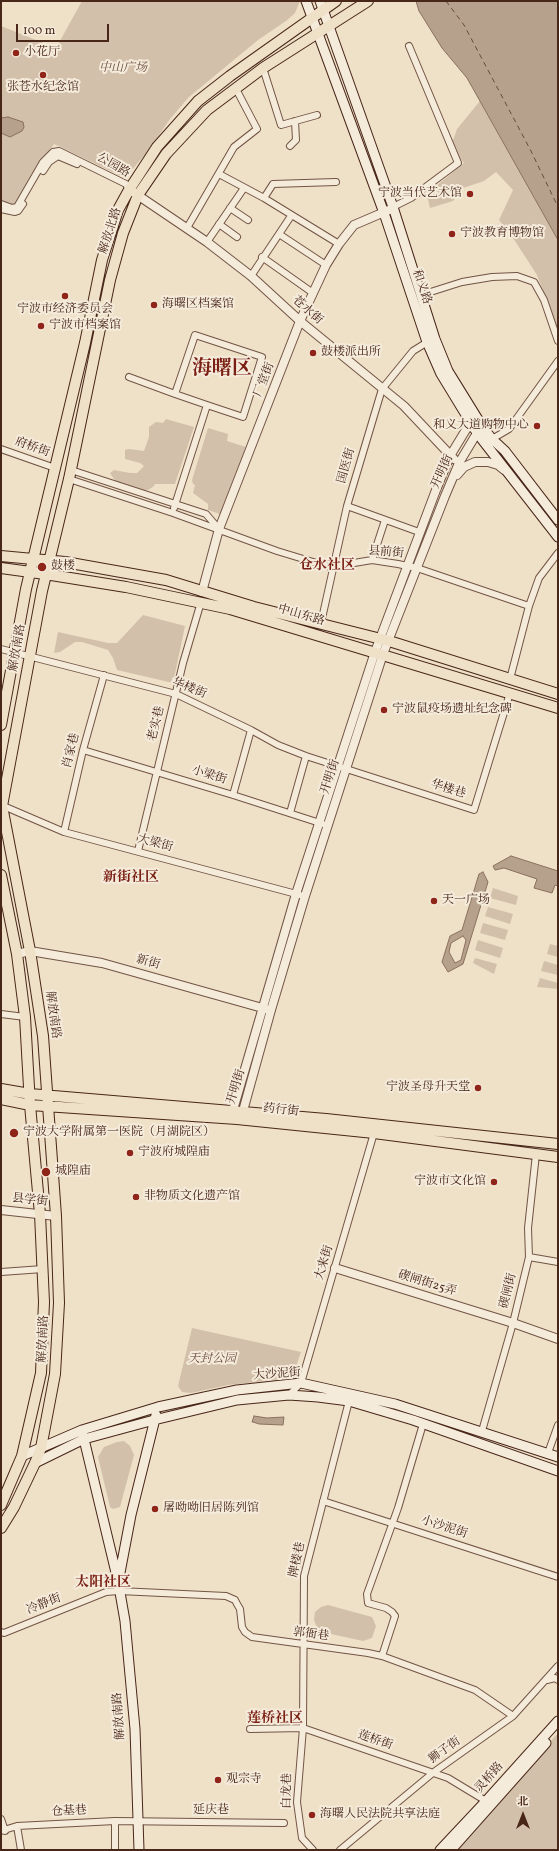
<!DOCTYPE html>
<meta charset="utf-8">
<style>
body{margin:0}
#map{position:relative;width:559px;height:1851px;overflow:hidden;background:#efe0c8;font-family:Vollkorn,"Noto Serif SC",serif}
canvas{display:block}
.frame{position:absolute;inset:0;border:2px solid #482618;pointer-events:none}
.north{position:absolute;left:503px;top:1795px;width:40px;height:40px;-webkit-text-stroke:3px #f5ebdb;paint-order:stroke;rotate:0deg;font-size:11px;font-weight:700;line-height:16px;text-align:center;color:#482618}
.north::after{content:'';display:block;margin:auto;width:14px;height:18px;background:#482618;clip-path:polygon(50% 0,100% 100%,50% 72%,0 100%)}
.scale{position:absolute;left:16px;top:24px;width:93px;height:18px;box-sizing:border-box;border:2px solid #482618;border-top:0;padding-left:5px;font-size:12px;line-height:14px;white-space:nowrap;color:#482618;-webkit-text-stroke:3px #f5ebdb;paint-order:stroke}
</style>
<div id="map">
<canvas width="559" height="1851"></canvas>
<div class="frame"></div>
<div class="north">北</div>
<div class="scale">100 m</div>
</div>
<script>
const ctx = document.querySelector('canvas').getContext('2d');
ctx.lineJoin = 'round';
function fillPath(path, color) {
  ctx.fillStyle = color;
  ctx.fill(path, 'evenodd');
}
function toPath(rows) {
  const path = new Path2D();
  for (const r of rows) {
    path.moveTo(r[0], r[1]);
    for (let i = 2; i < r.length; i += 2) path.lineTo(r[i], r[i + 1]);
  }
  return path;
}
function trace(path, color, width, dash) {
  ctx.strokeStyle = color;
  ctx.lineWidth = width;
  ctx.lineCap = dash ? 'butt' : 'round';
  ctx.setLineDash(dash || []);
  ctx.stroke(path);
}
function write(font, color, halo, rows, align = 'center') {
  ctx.font = font + ' Vollkorn,"Noto Serif SC",serif';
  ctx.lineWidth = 4;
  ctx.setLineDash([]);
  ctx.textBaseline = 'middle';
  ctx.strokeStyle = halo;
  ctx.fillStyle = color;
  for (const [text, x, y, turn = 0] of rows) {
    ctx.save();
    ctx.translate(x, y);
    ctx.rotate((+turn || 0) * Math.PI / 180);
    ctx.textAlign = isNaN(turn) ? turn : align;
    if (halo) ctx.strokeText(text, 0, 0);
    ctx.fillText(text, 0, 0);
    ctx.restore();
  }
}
const green = toPath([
 [82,1,300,1,295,13,286,21,258,40,189,97,170,119,148,151,125,178,54,144,15,205,11,206,1,201,1,26,56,48],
 [480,101,558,240,558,332,537,275,515,241,499,220,513,190,496,172,484,181,457,190,458,195,453,201,430,208,428,199,423,197,464,163,455,153,452,143,457,129],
 [166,419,194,427,175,484,155,484,154,486,148,490,141,490,117,484,110,473,114,470,130,473,137,473,144,466,140,463,125,459,125,450,129,449,144,451,149,437,149,427,156,422,163,423],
 [208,428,228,434,227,441,246,447,220,514,208,510,208,504,193,493,195,485,193,484,192,480],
 [143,615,185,626,173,683,117,670,113,658,108,650,82,642,75,642,60,652,54,653,58,632,108,643,117,643],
 [493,888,518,896,516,905,490,898],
 [488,907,513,914,510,924,485,916],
 [483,923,508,930,505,940,480,933],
 [478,940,503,948,500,958,475,950],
 [550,944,558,946,558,957,547,954],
 [475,958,497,964,494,974,473,963],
 [544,961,558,965,558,975,541,971],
 [540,978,558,983,558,989,537,987],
 [192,1328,301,1352,292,1378,228,1385,191,1393,182,1392,178,1386],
 [124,1441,130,1446,134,1455,120,1507,113,1509,110,1507,98,1457,104,1447,117,1442],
 [328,1605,372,1617,376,1626,372,1638,363,1641,322,1632,317,1628,314,1620,315,1612,321,1607],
 [558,1733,558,1850,452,1850]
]);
const water = toPath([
 [416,1,558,1,558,240,467,78,442,48,419,11,416,1],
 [8,117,23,122,24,127,22,131,10,137,1,133,1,118,8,117],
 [511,856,558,871,558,886,555,885,552,893,534,888,537,879,504,868,495,870,493,866,511,856],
 [483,872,488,882,463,964,448,972,442,962,450,936,462,930,479,874,483,872],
 [463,936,466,940,461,960,455,963,449,952,451,943,463,936],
 [254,1416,267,1418,284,1417,283,1425,259,1424,253,1422,252,1422,254,1416]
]);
const ferry = toPath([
 [446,1,464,25,531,151,558,207]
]);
const minor = toPath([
 [263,68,281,125,317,115],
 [290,146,296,140,295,121],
 [43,171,49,162,58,156,77,164],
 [219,174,264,198,273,184,336,182],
 [264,198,339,244],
 [1,204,12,208,17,207,43,162,53,152,59,151,126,184,129,190],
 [393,207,411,198,458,163,409,46],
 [230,208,248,220],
 [1,209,15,212,18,211,23,204],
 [219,224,237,237],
 [187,228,234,147,257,129,235,87],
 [279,234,326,265],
 [207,242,244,188],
 [262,257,313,293],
 [251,276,291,216],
 [421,295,462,282,492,277,517,276,534,282,544,300,558,341],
 [129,377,175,394,207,405,243,417,262,357,195,335,175,394],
 [492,439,509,429,558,361],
 [1,449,55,468],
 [71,470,206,514,218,528],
 [69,479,173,513,277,551,333,568,348,564,372,560,398,564,417,568,529,606],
 [347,506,419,532],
 [174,508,207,405],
 [372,560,385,520],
 [321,623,347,506,382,389,413,351,429,341],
 [1,649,176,694,251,730,278,745,306,756,474,810,510,693],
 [510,679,529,606,539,578,558,553],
 [83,750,233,795,323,824],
 [233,795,251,730],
 [1,805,64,832,300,895],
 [290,813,306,756],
 [64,832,83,750,104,675],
 [138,851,183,663,201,602],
 [1,1014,25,1017],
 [529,1257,558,1262],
 [1,1272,43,1269],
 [289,1395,301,1383,374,1133],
 [482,1431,513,1323,529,1257,528,1228,536,1154],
 [548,1453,558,1425],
 [323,1501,558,1577],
 [1,1632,4,1633,106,1592,119,1591,226,1596,235,1600,237,1604,240,1609,242,1627,245,1632,252,1637,368,1653,382,1656,475,1690,513,1716],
 [382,1656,395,1616,392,1612,386,1608,368,1603,367,1594,398,1508,423,1424],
 [547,1680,555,1678,558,1680],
 [250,1729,303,1728,448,1778,486,1801],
 [1,1819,5,1831],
 [17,1826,21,1850],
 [1,1831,17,1826,115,1821,284,1823],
 [115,1850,115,1821],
 [313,1850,302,1838,297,1802,303,1728,304,1576,349,1401],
 [340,1850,434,1772,513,1716,558,1666]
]);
const tertiary = toPath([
 [133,192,207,242,251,276,300,321,404,406,454,459],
 [457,475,464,467,475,462,488,462,498,465,504,470],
 [202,592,219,529,300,321,326,265,339,244,354,225,389,210],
 [17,954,30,951,102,963,266,1009],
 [240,1115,243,1111,271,1010,305,896,383,654,445,496,459,463,477,433],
 [236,1117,233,1110,296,894,375,652,436,490,450,456,470,423],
 [1,1210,56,1216],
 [335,1268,513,1323,558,1339]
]);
const secondary = toPath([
 [306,1,384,213,427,342,441,374,477,433,558,537],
 [320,1,393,207,435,339,448,371,482,426,492,439,505,451,558,520],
 [83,1435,118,1581,125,1621,135,1729,139,1850],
 [22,1456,82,1430,158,1407,237,1390,301,1383,395,1404,558,1457],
 [35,1463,84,1439,154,1420,237,1400,289,1395,318,1397,349,1401,413,1420,558,1471],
 [119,1578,131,1515,156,1415],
 [440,1850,486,1801,558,1721],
 [451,1850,546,1743]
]);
const primary = toPath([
 [1,556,65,562,166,580,254,607,389,641,558,694],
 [1,568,45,574,126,587,230,609,558,708],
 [1,725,26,589,85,343,102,260,118,210,129,190,157,147,198,101,230,76,336,1],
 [1,875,17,954,25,1017,30,1105,40,1214,44,1302,41,1373,22,1456,1,1505],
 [1,1089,30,1094,326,1119,558,1144],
 [1,1099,30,1105,237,1119,374,1133,558,1157],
 [1,1528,14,1507,35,1463,41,1448,55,1374,59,1303,56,1216,43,1036,30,951,2,806,42,591,69,479,110,280,123,233,138,195,166,154,207,110,263,68,368,1]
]);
const markers = [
 [16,53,4,"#8f2418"],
 [43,75,4,"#8f2418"],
 [470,194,4,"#8f2418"],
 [452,234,4,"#8f2418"],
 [65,296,4,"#8f2418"],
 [154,305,4,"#8f2418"],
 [41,326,4,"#8f2418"],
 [313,353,4,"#8f2418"],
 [537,426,4,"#8f2418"],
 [42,567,5,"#8f2418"],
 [384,710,4,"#8f2418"],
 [434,901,4,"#8f2418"],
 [478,1088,4,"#8f2418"],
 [14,1133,5,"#8f2418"],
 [130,1153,4,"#8f2418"],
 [46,1172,5,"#8f2418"],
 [494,1182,4,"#8f2418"],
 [136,1197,4,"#8f2418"],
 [155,1509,4,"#8f2418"],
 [218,1780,4,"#8f2418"],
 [312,1815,4,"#8f2418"]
];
const poiNames = [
 ["小花厅",24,53],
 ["张苍水纪念馆",43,88,"center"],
 ["宁波当代艺术馆",462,194,"right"],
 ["宁波教育博物馆",460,234],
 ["海曙区档案馆",162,305],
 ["宁波市经济委员会",65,310,"center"],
 ["宁波市档案馆",49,326],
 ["鼓楼派出所",321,353],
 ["和义大道购物中心",529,426,"right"],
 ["鼓楼",51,567],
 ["宁波鼠疫场遗址纪念碑",392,710],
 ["天一广场",442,901],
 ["宁波圣母升天堂",470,1088,"right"],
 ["宁波大学附属第一医院（月湖院区）",23,1133],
 ["宁波府城隍庙",138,1153],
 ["城隍庙",55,1172],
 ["宁波市文化馆",486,1182,"right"],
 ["非物质文化遗产馆",144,1197],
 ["屠呦呦旧居陈列馆",163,1509],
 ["观宗寺",226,1780],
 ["海曙人民法院共享法庭",320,1815]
];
const parkNames = [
 ["中山广场",123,69],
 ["天封公园",212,1360]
];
const streetNames = [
 ["公园路",113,166,30],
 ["解放北路",111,231,-72],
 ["和义路",421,287,71],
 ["苍水街",307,311,41],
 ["厂堂街",265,380,-69],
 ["府桥街",32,448,20],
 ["国医街",347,466,-74],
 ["开明街",443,472,-65],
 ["县前街",386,553,5],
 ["中山东路",301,616,16],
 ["解放南路",18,648,-80],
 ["华楼街",189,689,22],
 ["老实巷",157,724,-76],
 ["肖家巷",72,751,-76],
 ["小梁街",209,776,17],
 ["开明街",331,777,-72],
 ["华楼巷",448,790,17],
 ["大梁街",155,844,15],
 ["新街",148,963,15],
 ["解放南路",52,1015,82],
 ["开明街",237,1087,-73],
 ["药行街",281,1111,6],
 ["县学街",30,1201,6],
 ["大来街",325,1263,-73],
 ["碶闸街25弄",427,1284,17],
 ["碶闸街",509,1291,-76],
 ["解放南路",44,1339,-87],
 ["大沙泥街",277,1375,-4],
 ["小沙泥街",444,1528,18],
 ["牌楼巷",298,1560,-78],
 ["冷静街",44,1605,-22],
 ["郭衙巷",311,1635,7],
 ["解放南路",120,1716,-94],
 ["莲桥街",375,1741,19],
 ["狮子街",445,1751,-36],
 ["灵桥路",490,1778,-49],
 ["白龙巷",288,1791,-89],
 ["延庆巷",211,1811],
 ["仓基巷",69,1812,-3]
];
const quarterNames = [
 ["仓水社区",327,566],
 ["新街社区",131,878],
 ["太阳社区",103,1583],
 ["莲桥社区",275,1719]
];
const townNames = [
 ["海曙区",222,370]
];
fillPath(green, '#d3c0aa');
fillPath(water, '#b6a18c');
trace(water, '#8a705e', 1);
trace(ferry, '#694b3b', 1, [5, 4]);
trace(minor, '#725444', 8);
trace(tertiary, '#725444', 10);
trace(secondary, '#482618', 11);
trace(primary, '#482618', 12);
trace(minor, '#f5ebdb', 6);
trace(tertiary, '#f5ebdb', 8);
trace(secondary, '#f5ebdb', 9);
trace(primary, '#efe0c8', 10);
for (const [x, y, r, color] of markers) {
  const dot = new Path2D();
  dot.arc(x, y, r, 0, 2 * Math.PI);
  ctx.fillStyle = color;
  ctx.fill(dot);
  trace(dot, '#f5ebdb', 1.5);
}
write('12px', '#482618', '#f5ebdb', poiNames, 'left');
write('italic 12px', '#6b4c3c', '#f5ebdb', parkNames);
write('12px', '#482618', '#f5ebdb', streetNames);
write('bold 14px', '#7a1f14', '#f5ebdb', quarterNames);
write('bold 20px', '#7a1f14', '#f5ebdb', townNames);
</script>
